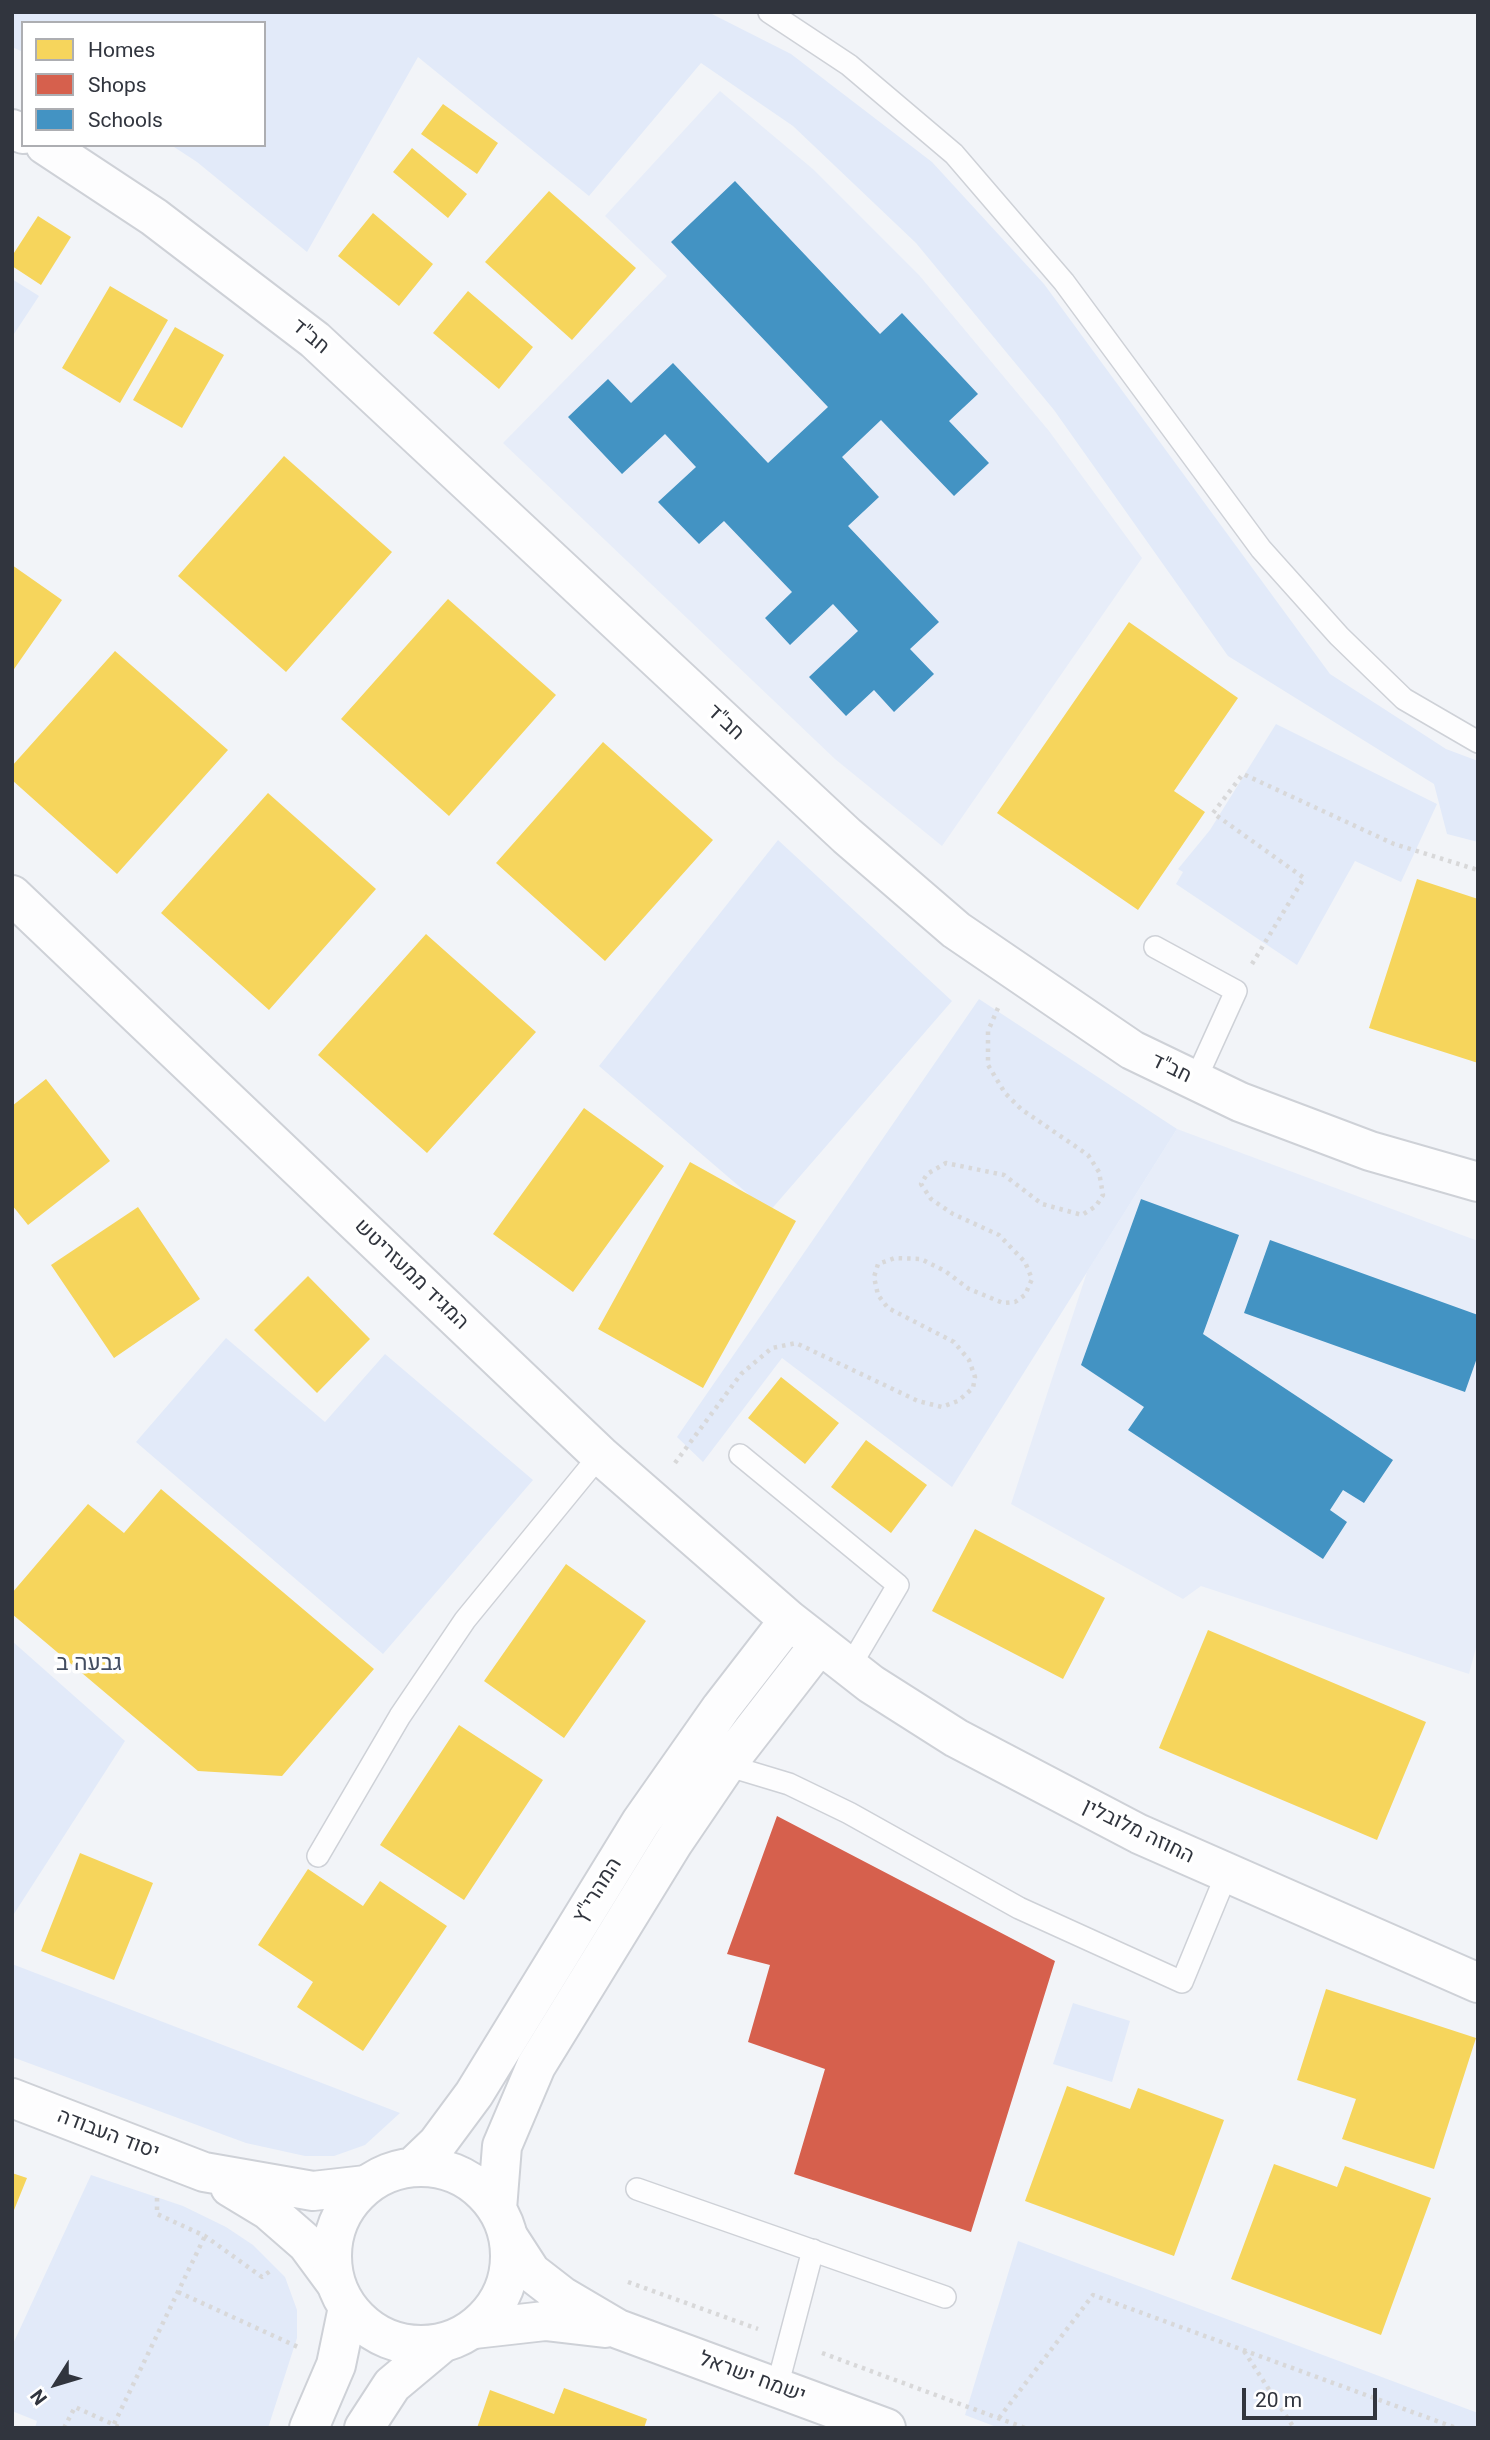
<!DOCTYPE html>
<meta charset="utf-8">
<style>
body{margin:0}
#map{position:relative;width:1490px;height:2440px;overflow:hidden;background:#f2f4f8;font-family:Roboto,sans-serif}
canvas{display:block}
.frame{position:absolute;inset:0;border:14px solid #31353e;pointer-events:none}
.legend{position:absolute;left:21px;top:21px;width:245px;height:126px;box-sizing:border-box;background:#fff;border:2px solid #adaeb2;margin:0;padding:9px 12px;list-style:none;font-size:21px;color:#31353e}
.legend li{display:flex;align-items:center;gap:14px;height:35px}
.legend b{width:35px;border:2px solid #adaeb2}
.north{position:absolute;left:21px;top:2349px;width:70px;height:70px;-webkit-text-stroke:5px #fff;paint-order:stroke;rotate:233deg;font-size:19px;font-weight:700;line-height:28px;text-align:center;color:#31353e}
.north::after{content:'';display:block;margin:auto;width:24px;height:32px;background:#31353e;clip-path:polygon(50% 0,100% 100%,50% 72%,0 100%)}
.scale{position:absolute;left:1242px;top:2388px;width:135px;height:32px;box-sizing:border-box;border:4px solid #31353e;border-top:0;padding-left:9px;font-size:21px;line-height:24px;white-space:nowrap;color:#31353e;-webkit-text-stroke:5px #fff;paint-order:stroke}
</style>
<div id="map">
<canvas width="1490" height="2440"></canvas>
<div class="frame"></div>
<ul class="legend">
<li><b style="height:19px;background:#f6d55c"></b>Homes</li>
<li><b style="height:19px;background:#d6604d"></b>Shops</li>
<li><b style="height:19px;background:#4393c3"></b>Schools</li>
</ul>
<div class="north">N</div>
<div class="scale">20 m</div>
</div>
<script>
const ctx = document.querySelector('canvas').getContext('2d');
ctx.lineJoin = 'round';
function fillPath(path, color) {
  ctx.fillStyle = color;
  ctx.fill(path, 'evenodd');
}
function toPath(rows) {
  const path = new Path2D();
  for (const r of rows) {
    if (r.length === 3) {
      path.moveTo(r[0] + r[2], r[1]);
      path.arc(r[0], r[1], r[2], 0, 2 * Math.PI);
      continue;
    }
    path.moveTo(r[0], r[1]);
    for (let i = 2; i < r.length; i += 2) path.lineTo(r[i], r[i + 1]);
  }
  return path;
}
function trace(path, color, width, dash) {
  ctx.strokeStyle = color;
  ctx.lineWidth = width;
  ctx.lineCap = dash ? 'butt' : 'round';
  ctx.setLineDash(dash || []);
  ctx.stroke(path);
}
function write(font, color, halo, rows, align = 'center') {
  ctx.font = font + ' Roboto,Heebo,sans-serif';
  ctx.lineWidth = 7;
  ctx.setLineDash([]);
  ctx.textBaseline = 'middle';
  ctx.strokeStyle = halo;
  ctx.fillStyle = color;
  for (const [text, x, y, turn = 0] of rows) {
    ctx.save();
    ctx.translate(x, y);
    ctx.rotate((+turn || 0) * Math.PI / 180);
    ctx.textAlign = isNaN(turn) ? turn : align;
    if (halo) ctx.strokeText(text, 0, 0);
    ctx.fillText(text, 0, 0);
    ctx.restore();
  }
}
const built = toPath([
 [720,91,814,170,919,275,1049,431,1142,558,942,846,835,759,503,443,667,276,605,216],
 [1177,1129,1478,1241,1478,1640,1469,1674,1201,1586,1183,1599,1011,1504,1087,1272]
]);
const green = toPath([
 [12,12,708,12,791,54,932,162,1044,284,1330,674,1446,749,1478,761,1478,842,1447,834,1434,784,1228,656,1054,410,916,243,793,126,701,63,589,196,418,57,307,252,197,162,171,145,264,145,264,23,23,23,23,52,12,47],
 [12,279,39,296,12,337],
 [1276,724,1437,804,1401,882,1355,861,1297,965,1176,884,1183,872,1178,869,1210,830],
 [778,840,952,1001,769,1212,599,1066],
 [979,999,1177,1129,952,1487,782,1358,703,1462,677,1437],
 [226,1338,325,1422,385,1354,533,1480,383,1654,136,1442],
 [12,1641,125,1741,12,1917],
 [12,1964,400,2113,365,2145,334,2156,305,2156,246,2143,12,2057],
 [1073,2003,1130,2021,1112,2082,1053,2064],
 [91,2175,183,2206,226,2227,253,2245,285,2277,297,2310,297,2338,268,2428,35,2428,37,2421,12,2411,12,2346],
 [1018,2241,1478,2413,1478,2428,999,2428,965,2415]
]);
const homes = toPath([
 [443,104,498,143,477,174,421,134],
 [412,148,467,194,448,218,393,172],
 [549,191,636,268,572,340,485,262],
 [373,213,433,264,399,306,338,256],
 [38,216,71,237,41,285,12,266,12,256],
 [110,286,168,320,120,403,62,368],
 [468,291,533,347,499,389,433,333],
 [175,327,224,355,182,428,133,400],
 [284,456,392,552,286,672,178,576],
 [12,565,62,600,12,672],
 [448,599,556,695,449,816,341,719],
 [1129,622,1238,698,1174,791,1205,812,1138,910,997,813],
 [115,651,228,750,117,874,12,780,12,766],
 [603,742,713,840,605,961,496,863],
 [268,793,376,889,269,1010,161,913],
 [1417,879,1478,899,1478,1063,1369,1028],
 [426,934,536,1032,427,1153,318,1055],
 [46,1079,110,1161,28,1225,12,1205,12,1106],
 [584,1108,664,1166,573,1292,493,1234],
 [690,1162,796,1221,703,1388,598,1329],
 [138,1207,200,1299,114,1358,51,1265],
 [308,1276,370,1339,317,1393,254,1330],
 [781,1377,839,1423,805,1464,748,1418],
 [866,1440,927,1485,891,1533,831,1487],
 [161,1489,374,1669,282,1776,198,1771,12,1614,12,1593,88,1504,124,1533],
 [975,1529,1105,1598,1063,1679,932,1611],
 [566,1564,646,1621,564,1738,484,1681],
 [1208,1630,1426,1722,1377,1840,1159,1748],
 [459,1725,543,1780,464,1900,380,1845],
 [80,1853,153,1883,114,1980,41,1951],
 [308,1869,363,1906,380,1881,447,1926,363,2051,297,2007,313,1982,258,1945],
 [1326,1989,1476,2038,1434,2169,1342,2139,1356,2099,1297,2080],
 [1067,2086,1130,2109,1138,2088,1224,2120,1174,2256,1025,2201],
 [1274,2164,1337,2187,1345,2166,1431,2198,1381,2335,1231,2279],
 [12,2173,27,2178,12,2215],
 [564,2388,647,2419,644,2428,477,2428,490,2390,554,2414]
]);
const shops = toPath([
 [777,1816,1055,1961,971,2232,794,2174,825,2069,748,2042,770,1965,727,1954]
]);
const schools = toPath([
 [735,181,880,334,902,313,978,394,949,421,989,463,954,496,881,420,842,457,879,497,848,526,939,622,910,649,934,674,894,712,874,690,846,716,809,677,858,631,833,604,790,645,765,618,792,592,724,521,699,544,658,502,696,467,665,434,622,474,568,417,608,379,631,403,673,363,768,463,828,407,671,242],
 [1141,1199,1239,1235,1203,1334,1393,1460,1364,1503,1343,1490,1330,1510,1347,1522,1323,1559,1128,1430,1144,1407,1081,1365],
 [1270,1240,1478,1315,1478,1355,1465,1392,1244,1313]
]);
const path = toPath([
 [1252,964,1304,878,1213,813,1243,774,1394,844,1478,870],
 [675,1463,741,1374,772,1348,796,1343,918,1401,942,1407,958,1401,973,1388,975,1377,969,1360,954,1342,888,1308,878,1295,874,1277,878,1264,895,1258,921,1259,945,1271,969,1289,1003,1303,1015,1302,1025,1295,1032,1279,1025,1262,999,1235,953,1214,931,1199,921,1184,927,1174,946,1163,1004,1175,1042,1204,1082,1215,1096,1206,1103,1195,1099,1172,1088,1155,1021,1109,1005,1093,988,1065,988,1031,998,1008],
 [157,2198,157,2214,205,2236,262,2277,273,2269],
 [628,2282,758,2329],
 [178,2292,298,2347],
 [1244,2351,1294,2428],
 [822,2353,1025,2428],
 [999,2418,1093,2295,1456,2428],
 [114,2424,205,2236],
 [64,2428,75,2407,121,2428]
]);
const lane = toPath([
 [769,12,849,65,954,154,1064,282,1261,549,1339,636,1404,699,1478,742],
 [1155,947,1236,991,1195,1081],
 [740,1455,898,1585,849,1668],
 [726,1765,789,1784,849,1813,1019,1908,1182,1982,1227,1873],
 [318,1856,400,1716,465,1620,600,1455],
 [637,2189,945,2297],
 [777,2387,813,2250]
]);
const street = toPath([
 [12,2098,204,2172,313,2191,366,2185],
 [230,2187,268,2210,307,2244,335,2282],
 [509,2238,531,2272,562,2296,618,2329,886,2428],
 [474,2329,545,2321,605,2328]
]);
const secondary = toPath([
 [12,129,23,134],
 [45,145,154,217,315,340,847,836,956,930,1132,1050,1240,1102,1370,1151,1478,1182],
 [12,895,600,1455,789,1620,871,1684,956,1738,1139,1834,1478,1983],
 [414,2166,437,2144,474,2094,641,1822,721,1708,789,1620],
 [421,2256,89],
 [497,2209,502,2146,536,2066,673,1843,726,1765,819,1645],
 [309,2428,336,2365,348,2307],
 [364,2428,392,2385,441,2344]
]);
const streetNames = [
 ["חב\"ד",310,337,40],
 ["חב\"ד",725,723,43],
 ["חב\"ד",1171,1069,26],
 ["המגיד ממעזריטש",411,1275,44],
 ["החוזה מלובלין",1138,1832,26],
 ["המהרי\"ץ",598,1891,-58],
 ["יסוד העבודה",108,2135,21],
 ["ישמח ישראל",752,2378,20]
];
const neighbourhoodNames = [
 ["גבעה ב",89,1664]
];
fillPath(built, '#e7edf9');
fillPath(green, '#e2eaf9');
fillPath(homes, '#f6d55c');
fillPath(shops, '#d6604d');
fillPath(schools, '#4393c3');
trace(lane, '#ced1d7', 24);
trace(street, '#ced1d7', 42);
trace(secondary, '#ced1d7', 42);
trace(path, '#d8d8d9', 4.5, [3.5, 5]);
trace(lane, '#fdfdfe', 21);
trace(street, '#fdfdfe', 38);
trace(secondary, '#fdfdfe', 38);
write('21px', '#31353e', '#fff', streetNames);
write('23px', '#434d60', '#fff', neighbourhoodNames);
</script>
